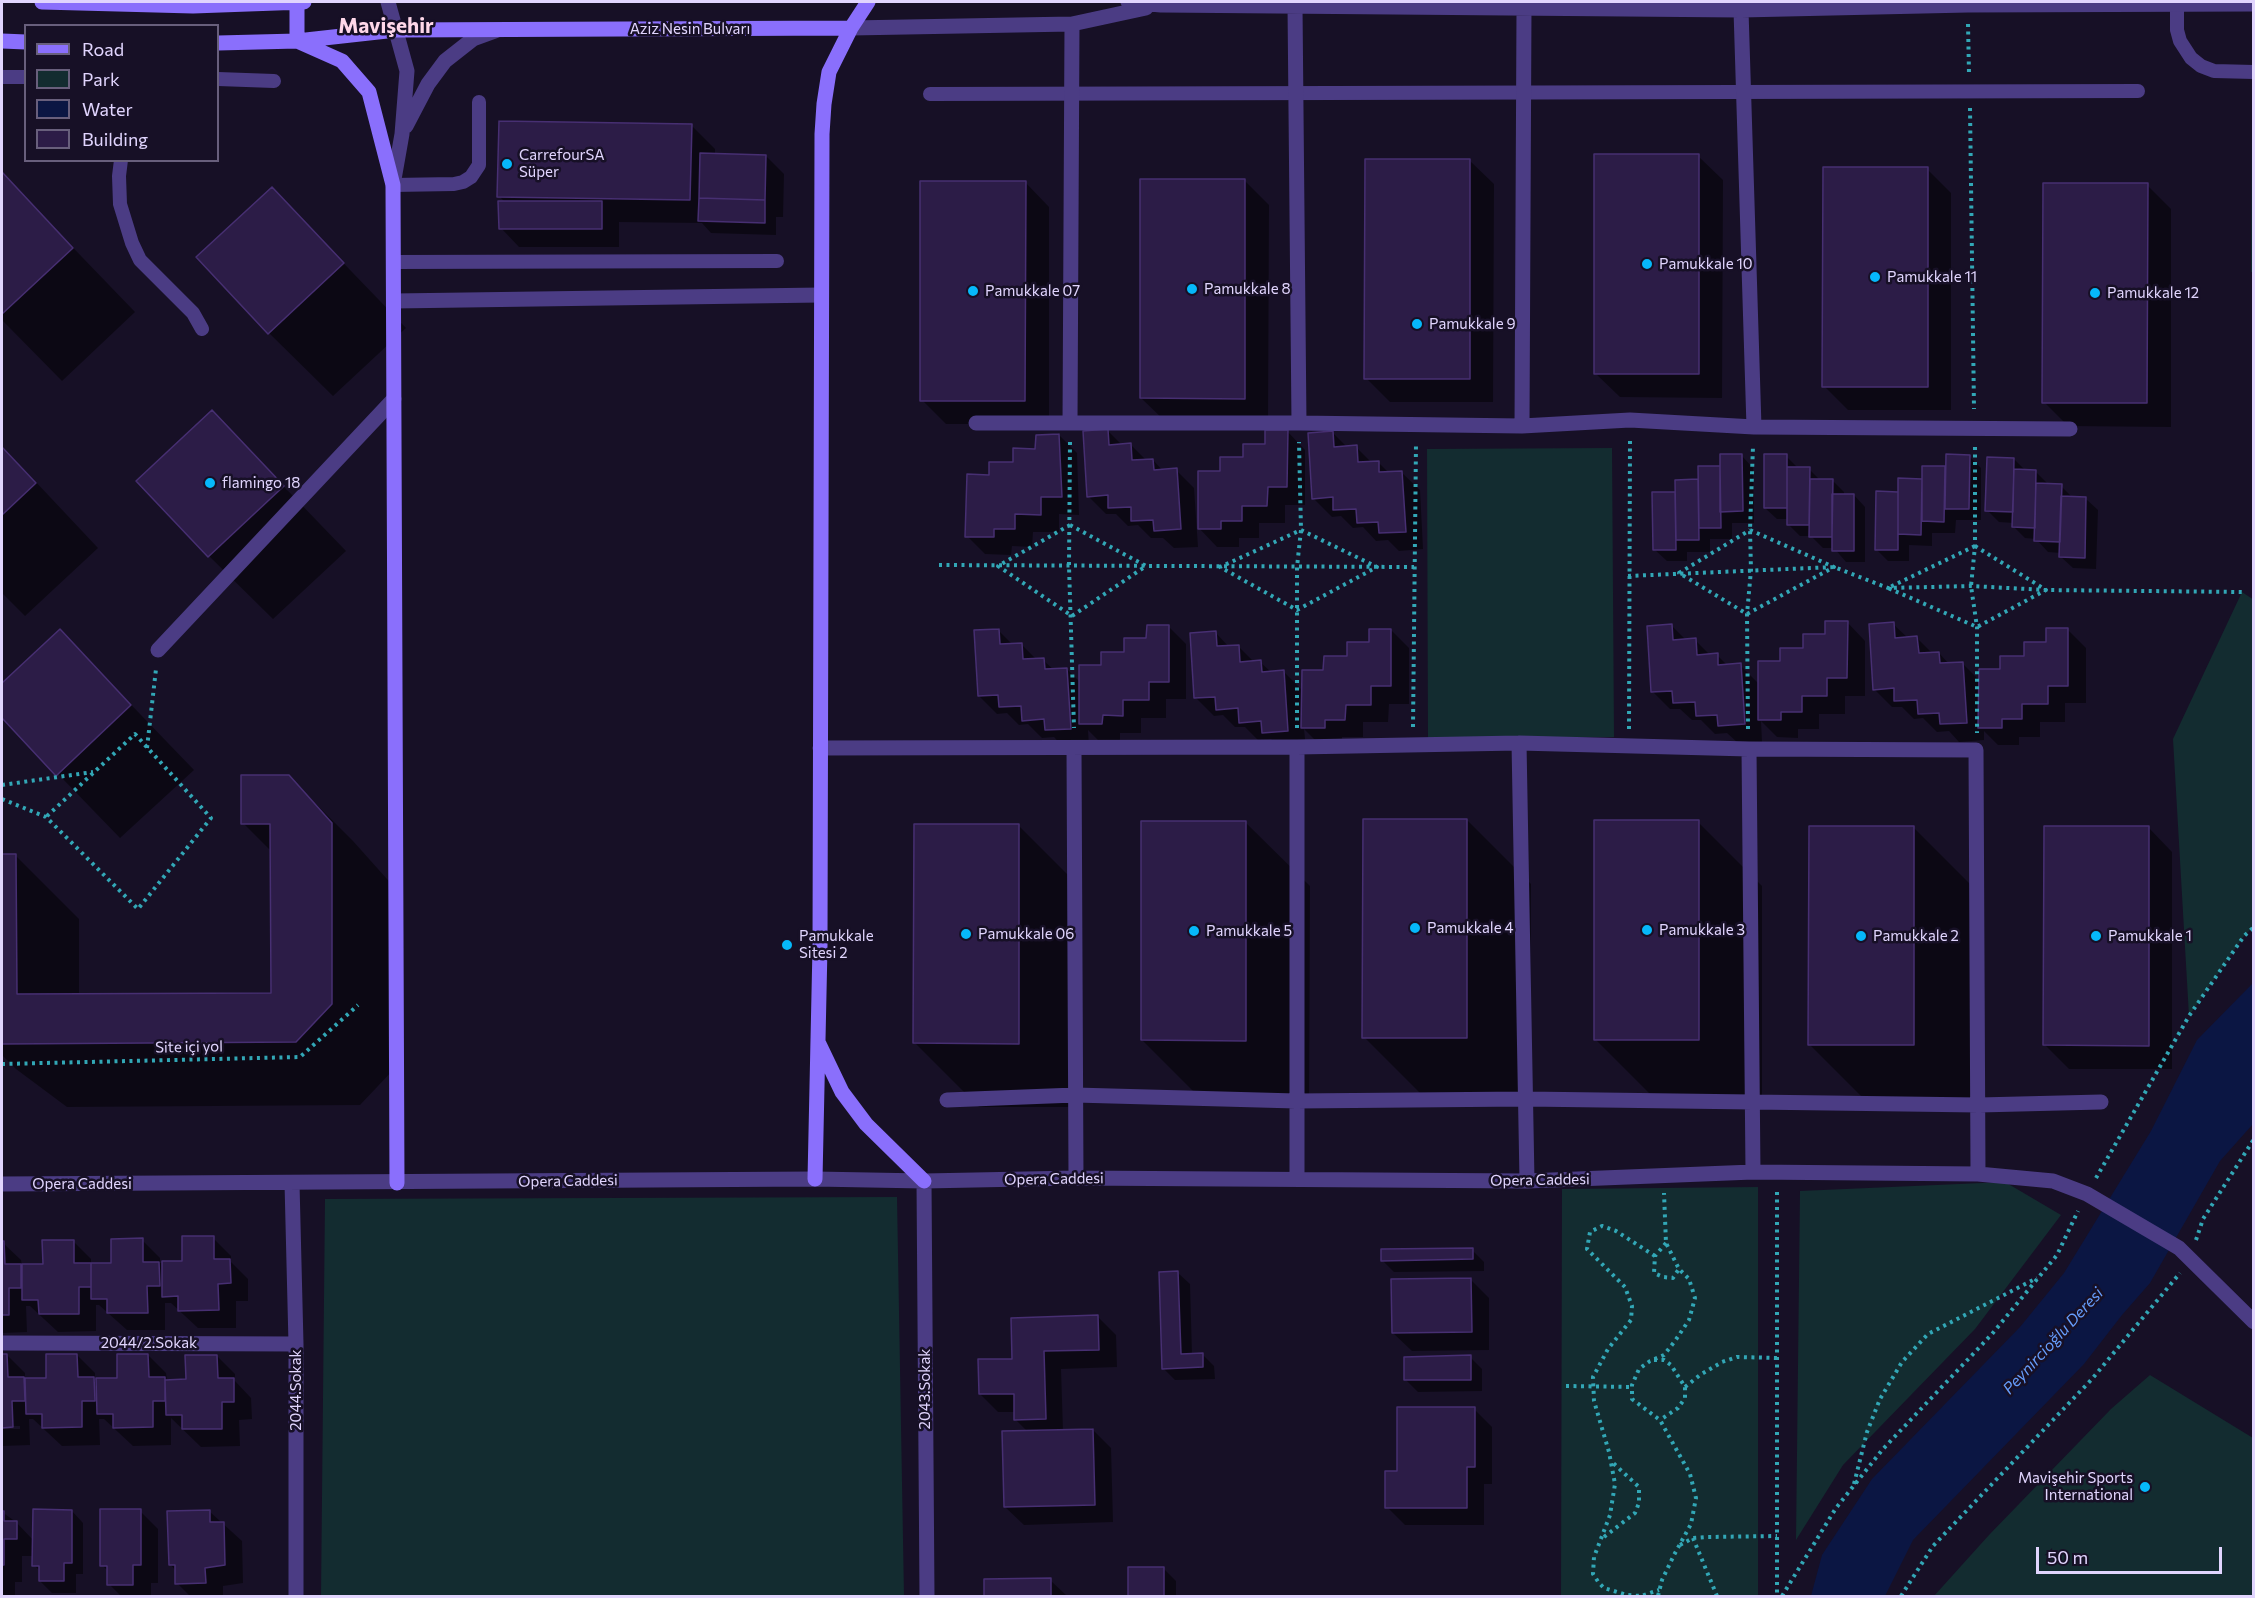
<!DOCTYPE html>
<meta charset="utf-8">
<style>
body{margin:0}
#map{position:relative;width:2255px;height:1598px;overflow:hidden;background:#171026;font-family:Commissioner,sans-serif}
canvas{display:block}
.frame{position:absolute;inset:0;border:3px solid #e1d5fe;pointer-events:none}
.legend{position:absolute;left:24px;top:24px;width:195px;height:138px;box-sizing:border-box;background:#171026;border:2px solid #685f7c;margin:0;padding:8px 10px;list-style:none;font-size:18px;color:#e1d5fe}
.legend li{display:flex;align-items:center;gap:12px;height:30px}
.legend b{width:30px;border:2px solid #685f7c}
.scale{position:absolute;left:2036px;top:1547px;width:186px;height:27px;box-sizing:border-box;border:3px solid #e1d5fe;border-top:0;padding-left:8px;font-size:18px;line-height:21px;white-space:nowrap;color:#e1d5fe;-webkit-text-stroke:4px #171026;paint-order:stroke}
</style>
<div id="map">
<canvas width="2255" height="1598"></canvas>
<div class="frame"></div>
<ul class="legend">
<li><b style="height:8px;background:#8a6ffc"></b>Road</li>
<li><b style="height:16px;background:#132c30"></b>Park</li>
<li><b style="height:16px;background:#0b1643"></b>Water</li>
<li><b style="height:16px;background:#2c1c47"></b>Building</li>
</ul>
<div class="scale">50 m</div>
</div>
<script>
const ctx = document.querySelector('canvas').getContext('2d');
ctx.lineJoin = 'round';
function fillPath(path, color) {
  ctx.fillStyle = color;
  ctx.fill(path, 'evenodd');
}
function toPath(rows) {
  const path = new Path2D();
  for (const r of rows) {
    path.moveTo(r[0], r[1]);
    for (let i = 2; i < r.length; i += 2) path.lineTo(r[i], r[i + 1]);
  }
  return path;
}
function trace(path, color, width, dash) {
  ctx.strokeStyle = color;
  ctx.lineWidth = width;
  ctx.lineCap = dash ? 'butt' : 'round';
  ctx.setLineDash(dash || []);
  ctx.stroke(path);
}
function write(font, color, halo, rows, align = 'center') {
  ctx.font = font + ' Commissioner,sans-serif';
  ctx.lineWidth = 5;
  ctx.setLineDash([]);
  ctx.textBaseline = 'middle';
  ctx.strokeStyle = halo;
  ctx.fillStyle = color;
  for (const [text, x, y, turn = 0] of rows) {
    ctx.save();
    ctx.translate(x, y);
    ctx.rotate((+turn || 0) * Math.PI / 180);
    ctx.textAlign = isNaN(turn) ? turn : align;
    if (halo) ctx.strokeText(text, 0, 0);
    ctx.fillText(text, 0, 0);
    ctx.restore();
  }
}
const green = toPath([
 [2252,119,2254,119,2253,272,2251,272],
 [1612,448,1614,737,1428,738,1427,449],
 [2242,592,2254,600,2253,927,2244,936,2189,1016,2173,739],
 [2005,1182,2061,1215,1975,1329,1843,1465,1796,1540,1800,1191],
 [1758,1187,1758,1596,1561,1596,1562,1189],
 [897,1197,904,1596,321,1596,325,1199],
 [2150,1375,2253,1438,2253,1596,1934,1596,1989,1535,2111,1409]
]);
const water = toPath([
 [2253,983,2253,1124,2220,1161,2150,1283,2122,1315,2084,1364,1913,1540,1885,1596,1811,1596,1822,1555,1872,1479,2020,1327,2064,1273,2151,1131,2197,1040]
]);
const shadow = toPath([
 [691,125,715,149,715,155,766,156,784,174,783,217,776,217,776,235,711,233,702,223,619,222,619,247,519,247,501,228,505,202,499,196],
 [1698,156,1723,180,1722,398,1620,397,1595,373],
 [1469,160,1494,184,1493,402,1390,402,1366,378],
 [1927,169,1951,193,1951,410,1848,410,1824,386],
 [2,174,135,312,62,381,2,320],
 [1244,180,1269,205,1268,422,1166,422,1141,398],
 [1025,182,1049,207,1049,424,946,424,922,400],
 [2147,185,2171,209,2171,427,2068,426,2044,402],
 [272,189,406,328,333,396,269,333],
 [212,412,346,551,273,619,209,556],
 [1108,431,1122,445,1131,445,1147,461,1153,460,1163,471,1176,470,1194,488,1198,547,1174,548,1163,538,1151,538,1138,525,1128,526,1116,514,1106,514,1088,496],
 [1287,431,1305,450,1305,505,1285,505,1285,523,1259,523,1259,538,1239,538,1239,547,1217,547,1198,527,1221,472],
 [1333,433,1347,447,1356,447,1372,463,1378,462,1389,473,1401,472,1420,490,1423,549,1399,551,1388,540,1376,541,1363,527,1353,528,1341,516,1332,517,1313,498],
 [1059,435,1077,453,1079,515,1059,514,1059,532,1033,532,1032,547,1012,546,1011,555,985,554,967,536,990,476],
 [2,446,98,548,25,616,2,593],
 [1742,456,1753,468,1754,523,1732,523,1732,539,1710,539,1710,552,1687,552,1687,561,1667,561,1655,550,1654,494,1677,494,1677,481,1700,481],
 [1786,456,1798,468,1809,469,1820,480,1832,480,1844,492,1844,495,1854,495,1865,507,1865,562,1846,562,1834,548,1823,548,1811,536,1800,536,1788,524,1788,519,1777,519,1765,508],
 [1969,456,1981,468,1981,520,1956,520,1955,533,1932,533,1932,546,1909,545,1909,561,1888,561,1876,549,1900,493,1900,480,1924,480,1924,467,1947,468],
 [2014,459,2026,471,2036,472,2048,484,2061,486,2073,498,2086,499,2098,510,2096,569,2073,568,2061,557,2061,553,2048,552,2036,539,2025,538,2014,527,2014,523,1999,522,1987,510],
 [1847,622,1865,641,1865,696,1845,696,1845,714,1819,714,1819,729,1798,729,1798,738,1777,737,1761,721,1762,742,1738,743,1727,733,1715,734,1701,720,1692,720,1680,709,1670,709,1652,691,1672,626,1686,640,1695,640,1711,656,1717,655,1728,666,1740,665,1759,684,1781,663],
 [1893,624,1908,638,1917,638,1933,654,1939,653,1949,664,1962,663,1980,681,2025,658,2068,630,2086,648,2086,703,2065,703,2065,722,2040,722,2040,737,2019,737,2019,745,1998,745,1984,731,1984,740,1959,742,1949,731,1937,732,1923,718,1914,719,1902,707,1892,707,1874,689],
 [1168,626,1186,644,1186,699,1166,699,1166,718,1141,718,1141,733,1120,733,1120,741,1099,741,1088,730,1089,746,1064,748,1054,737,1042,738,1028,724,1019,725,1007,713,997,714,979,696,998,630,1013,645,1021,644,1037,660,1043,660,1054,670,1067,669,1081,683,1103,667],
 [1391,630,1409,648,1409,704,1389,704,1388,722,1363,722,1363,737,1342,737,1342,746,1321,746,1304,729,1306,748,1281,750,1271,739,1258,740,1245,727,1235,727,1223,715,1214,716,1196,698,1215,632,1229,647,1238,646,1254,662,1260,662,1271,672,1284,672,1303,691,1325,671],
 [60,631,194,770,120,838,2,716,2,685],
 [289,777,353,841,395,888,395,1068,360,1105,67,1107,16,1069,2,1055,2,855,15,855,79,919,79,995,272,994,272,852,243,823],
 [1467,820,1531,884,1530,1102,1428,1101,1364,1037],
 [1698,822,1762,886,1762,1103,1659,1103,1595,1039],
 [1246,823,1310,886,1309,1104,1206,1104,1142,1040],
 [1018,825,1082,889,1082,1107,979,1107,915,1043],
 [1913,827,1977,891,1977,1109,1874,1109,1810,1045],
 [2148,827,2172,852,2172,1069,2069,1069,2045,1045],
 [213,1238,231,1256,231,1262,248,1279,248,1301,236,1301,236,1328,198,1328,171,1303,165,1303,165,1330,127,1330,99,1305,96,1305,96,1331,58,1332,30,1306,26,1306,27,1332,2,1333,2,1242,21,1260,22,1266,44,1265,73,1241,91,1259,91,1265,113,1265,142,1240,160,1258,160,1263,184,1262],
 [1472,1250,1484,1262,1484,1271,1394,1272,1382,1260],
 [1178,1273,1190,1284,1192,1355,1202,1354,1214,1366,1215,1379,1175,1380,1163,1368],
 [1471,1280,1489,1298,1489,1350,1412,1351,1393,1333],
 [1098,1317,1116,1335,1117,1367,1061,1369,1063,1431,1093,1430,1111,1448,1113,1522,1024,1525,1005,1507,1028,1432,1016,1420,1016,1412,998,1412,980,1394,1014,1360],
 [2,1355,7,1355,25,1373,25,1380,48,1379,77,1355,95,1373,95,1380,119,1379,148,1355,166,1373,167,1381,187,1381,217,1356,235,1374,235,1381,251,1398,252,1419,239,1420,240,1446,201,1447,171,1418,171,1445,133,1446,104,1419,99,1419,100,1445,62,1446,33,1419,29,1419,30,1445,2,1446,2,1429,20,1429,20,1426,2,1426],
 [1470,1357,1482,1369,1482,1391,1418,1392,1406,1380],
 [1474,1409,1492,1427,1492,1484,1484,1484,1484,1525,1405,1525,1387,1507,1399,1472],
 [72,1511,83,1523,83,1574,76,1574,76,1593,52,1593,40,1581,40,1571,34,1565,34,1556,22,1556,22,1582,15,1582,15,1596,2,1596,2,1512,16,1522,34,1541],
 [140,1511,158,1529,158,1583,151,1583,151,1596,121,1596,109,1584,109,1572,102,1565],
 [209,1511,242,1541,243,1583,223,1586,223,1596,190,1596,177,1583,176,1571,170,1564],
 [1129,1569,1164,1569,1176,1581,1176,1596,1129,1596],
 [1050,1580,1067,1596,986,1596,985,1581]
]);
const building = toPath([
 [499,121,692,124,690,200,497,197,499,121],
 [700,153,766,155,765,200,699,198,700,153],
 [1594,154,1699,154,1699,374,1594,374,1594,154],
 [1365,159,1470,159,1470,379,1364,379,1365,159],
 [1823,167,1928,167,1928,387,1822,387,1823,167],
 [2,172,73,248,2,314,2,172],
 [1140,179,1245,179,1245,399,1140,398,1140,179],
 [920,181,1026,181,1025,401,920,401,920,181],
 [2043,183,2148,183,2147,403,2042,403,2043,183],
 [272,187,344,263,268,334,196,257,272,187],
 [699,198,765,200,765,223,698,221,699,198],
 [498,201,602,201,602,229,499,229,498,201],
 [212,410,284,486,208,557,136,481,212,410],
 [1108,429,1109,445,1131,443,1132,460,1153,459,1154,470,1177,468,1181,529,1154,531,1153,520,1131,521,1131,507,1108,508,1108,495,1087,497,1083,431,1108,429],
 [1265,430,1288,430,1287,487,1268,487,1267,506,1242,506,1242,521,1221,521,1221,529,1198,529,1198,471,1220,471,1220,457,1243,457,1243,444,1265,444,1265,430],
 [1333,431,1334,447,1357,445,1358,462,1379,461,1379,472,1402,471,1406,532,1379,533,1378,522,1357,523,1356,509,1333,510,1333,497,1312,499,1308,433,1333,431],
 [1059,434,1062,497,1041,497,1041,515,1015,514,1015,529,994,529,994,537,965,537,967,474,989,475,989,462,1013,462,1013,448,1035,449,1036,435,1059,434],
 [2,447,36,483,2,515,2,447],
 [1720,454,1742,454,1743,511,1720,512,1720,454],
 [1764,454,1787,454,1787,508,1764,508,1764,454],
 [1946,454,1970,455,1969,509,1945,509,1946,454],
 [1987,457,2014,458,2013,512,1985,511,1987,457],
 [1698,466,1720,466,1721,528,1699,528,1698,466],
 [1922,466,1945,466,1944,522,1922,521,1922,466],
 [1787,467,1810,467,1809,525,1787,525,1787,467],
 [2014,469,2036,470,2035,528,2012,527,2014,469],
 [1898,478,1922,479,1921,535,1898,534,1898,478],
 [1698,479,1699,540,1676,540,1675,480,1698,479],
 [1810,479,1833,479,1832,537,1809,537,1810,479],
 [2036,483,2062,484,2060,542,2034,541,2036,483],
 [1876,491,1898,492,1898,550,1875,550,1876,491],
 [1652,492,1675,492,1676,550,1653,550,1652,492],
 [1832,494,1854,494,1854,551,1832,551,1832,494],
 [2061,496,2086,497,2085,558,2059,557,2061,496],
 [1825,621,1848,621,1847,678,1827,678,1827,696,1802,696,1802,712,1781,712,1781,720,1758,720,1758,661,1780,661,1780,648,1803,648,1803,634,1825,634,1825,621],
 [1894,622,1895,638,1917,636,1919,653,1939,652,1940,663,1963,662,1967,723,1940,724,1939,713,1918,714,1917,700,1894,701,1894,688,1873,690,1869,624,1894,622],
 [1672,624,1673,640,1696,638,1697,655,1718,653,1718,665,1741,663,1745,724,1718,726,1717,715,1696,716,1695,702,1673,703,1672,691,1651,692,1647,626,1672,624],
 [1147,625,1169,625,1169,682,1149,682,1149,700,1123,700,1123,716,1103,715,1102,724,1079,724,1079,665,1101,665,1101,652,1124,652,1124,638,1146,638,1147,625],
 [2046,628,2068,628,2068,686,2048,686,2048,704,2022,704,2022,719,2002,719,2002,728,1978,728,1979,669,2000,669,2000,656,2024,656,2024,642,2046,642,2046,628],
 [60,629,131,705,56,776,2,718,2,683,60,629],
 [999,629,1000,644,1022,643,1023,659,1044,658,1045,669,1067,668,1071,729,1045,730,1044,719,1022,721,1021,706,999,707,998,695,978,696,974,630,999,629],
 [1369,629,1391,629,1391,686,1371,686,1371,705,1346,705,1345,720,1325,720,1325,728,1301,728,1302,670,1323,670,1324,656,1347,656,1347,642,1369,642,1369,629],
 [1216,631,1217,646,1239,645,1240,662,1261,660,1262,672,1284,670,1288,731,1262,733,1261,721,1239,723,1238,708,1216,710,1215,697,1194,698,1190,633,1216,631],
 [241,775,289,775,332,823,332,1004,296,1042,2,1044,2,854,16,854,17,994,271,993,270,824,241,824,241,775],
 [1363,819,1467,819,1467,1038,1362,1038,1363,819],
 [1594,820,1699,820,1699,1040,1594,1040,1594,820],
 [1141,821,1246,821,1246,1041,1141,1040,1141,821],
 [914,824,1019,824,1019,1044,913,1043,914,824],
 [1809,826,1914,826,1914,1045,1808,1045,1809,826],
 [2044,826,2149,826,2149,1046,2043,1045,2044,826],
 [182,1236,214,1236,214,1259,230,1259,231,1283,218,1284,219,1310,178,1311,178,1296,162,1297,162,1261,182,1261,182,1236],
 [143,1238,143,1262,159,1262,160,1286,147,1286,148,1313,107,1313,107,1299,91,1299,91,1263,111,1263,111,1239,143,1238],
 [42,1240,74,1240,74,1263,91,1263,91,1287,79,1287,79,1314,39,1314,38,1300,22,1300,22,1264,43,1264,42,1240],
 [2,1241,4,1241,5,1264,21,1264,21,1288,9,1288,9,1315,2,1315,2,1241],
 [1473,1248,1473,1259,1381,1261,1381,1249,1473,1248],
 [1178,1271,1181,1354,1203,1353,1203,1367,1162,1369,1159,1272,1178,1271],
 [1471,1278,1472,1332,1392,1333,1391,1279,1471,1278],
 [1098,1315,1099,1350,1044,1351,1046,1419,1014,1420,1014,1394,979,1394,978,1359,1012,1359,1011,1318,1098,1315],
 [2,1354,7,1354,8,1377,24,1377,25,1401,12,1401,13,1427,2,1428,2,1354],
 [46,1354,77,1354,78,1377,94,1377,95,1401,82,1401,82,1427,42,1428,42,1414,26,1414,25,1378,46,1378,46,1354],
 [117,1354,148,1354,149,1377,165,1377,165,1401,153,1401,153,1427,113,1428,113,1414,97,1414,96,1378,117,1378,117,1354],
 [185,1355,217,1355,218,1378,234,1378,234,1402,222,1402,222,1429,182,1429,182,1415,166,1415,165,1380,186,1379,185,1355],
 [1471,1355,1471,1380,1404,1380,1404,1357,1471,1355],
 [1397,1407,1475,1407,1475,1467,1467,1467,1467,1508,1385,1508,1385,1471,1397,1471,1397,1407],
 [1093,1429,1095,1505,1004,1507,1002,1431,1093,1429],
 [33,1509,72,1510,72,1563,64,1563,64,1581,39,1581,39,1566,32,1566,33,1509],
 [100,1509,141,1509,141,1565,133,1565,133,1585,107,1585,107,1566,100,1566,100,1509],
 [210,1510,210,1522,224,1522,225,1565,205,1568,206,1583,175,1584,175,1565,169,1565,167,1511,210,1510],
 [2,1511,4,1511,4,1521,17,1521,17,1539,4,1539,4,1565,2,1565,2,1511],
 [1128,1567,1164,1567,1164,1596,1128,1596,1128,1567],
 [1051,1578,1051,1596,984,1596,984,1579,1051,1578]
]);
const path = toPath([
 [1968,24,1969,73],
 [1970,108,1974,409],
 [1070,442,1069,566,1074,728],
 [1975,447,1975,546,1971,586,1977,627,1977,733],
 [1070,525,1146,566,1072,616,998,566,1070,525],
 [1301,530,1377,567,1297,610,1220,567,1301,530],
 [1750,530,1834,567,1747,614,1679,573,1750,530],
 [1975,546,2046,590,1977,627,1888,588,1975,546],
 [939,565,1414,567],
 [1628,576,1834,567,1888,588,1971,586,2046,590,2242,592],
 [1413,727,1416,443],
 [1297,728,1297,567,1301,530,1299,442],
 [1629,729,1630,439],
 [1748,729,1747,614,1751,570,1750,530,1753,446],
 [147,748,156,669],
 [2,785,93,772],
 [2,799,46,817,138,909,211,818,135,734,46,817],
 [2,1064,300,1057,358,1005],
 [2096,1178,2189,1016,2244,936,2254,927],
 [1777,1192,1777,1596],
 [2196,1240,2203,1219,2254,1139],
 [1666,1243,1655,1256,1654,1273,1663,1277,1673,1278,1679,1269],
 [1655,1256,1616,1231,1602,1226,1590,1232,1587,1249,1625,1287,1632,1306,1631,1320,1608,1349,1593,1377,1594,1401,1609,1452,1615,1484,1610,1515,1594,1557,1593,1574,1599,1583,1604,1588,1627,1595,1641,1596,1659,1590],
 [1654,1360,1664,1360,1671,1365,1685,1387,1685,1398,1678,1408,1660,1420],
 [1566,1386,1632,1387],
 [1685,1387,1700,1375,1722,1362,1737,1357,1777,1358],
 [1854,1484,1867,1432,1880,1399,1902,1362,1928,1334,2037,1278],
 [1604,1537,1635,1513,1639,1503,1639,1487,1612,1462],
 [1693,1538,1717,1596],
 [1680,1545,1693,1538,1707,1537,1777,1536],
 [1658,1596,1662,1580,1674,1555,1691,1524,1696,1498,1690,1474,1660,1420,1632,1399,1632,1385,1639,1369,1650,1361,1664,1355,1675,1341,1689,1320,1695,1298,1689,1279,1679,1269,1666,1243,1664,1193],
 [1782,1596,1836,1508,1883,1449,1992,1334,2057,1255,2078,1211],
 [1901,1596,1933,1546,2092,1379,2180,1273]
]);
const lane = toPath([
 [2177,4,2177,30,2180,41,2191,58,2201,66,2214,71,2254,72],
 [2,77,26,77],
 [218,79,274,81],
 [930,94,2138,91],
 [121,160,119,176,120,204,132,243,140,260,193,313,202,329],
 [393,185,454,184,463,182,471,177,479,165,479,102],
 [393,262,777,261]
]);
const street = toPath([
 [388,2,407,71,402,134,393,185],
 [1128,2,1161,5,1741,10,1968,5,2254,4],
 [1295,6,1299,423],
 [1741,10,1754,427],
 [851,28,1072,24,1146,8],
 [406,126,428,84,445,61,473,39,495,31],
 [394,301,821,295],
 [976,423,1299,423,1522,426,1630,420,1754,427,2070,429],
 [1070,423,1072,24],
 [1522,426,1524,9],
 [158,650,394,399],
 [1519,743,1527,1181],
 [820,748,1297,747,1519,743,1749,749,1976,750,1978,1174],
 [1074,748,1076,1178],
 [1749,749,1753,1172],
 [947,1100,1075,1095,1296,1101,1526,1099,1979,1105,2101,1102],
 [1297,1179,1297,747],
 [924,1181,927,1596],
 [292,1183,296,1344,296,1596],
 [2,1184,815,1179,924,1181,1076,1178,1527,1181,1753,1172,1978,1174,2053,1181,2087,1194,2179,1248,2254,1322],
 [2,1343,296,1344]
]);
const secondary = toPath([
 [42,2,193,6,304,2],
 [297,2,297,41],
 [2,41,26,42],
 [297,41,342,61,369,92,393,185,397,1183],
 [218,43,297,41,396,30,851,28],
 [819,1044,842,1092,866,1124,924,1181],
 [815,1179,820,947,822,134,824,104,829,72,851,28,868,2]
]);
const markers = [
 [507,164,6,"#06b8fa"],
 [1647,264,6,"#06b8fa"],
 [1875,277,6,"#06b8fa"],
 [1192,289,6,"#06b8fa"],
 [973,291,6,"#06b8fa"],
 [2095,293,6,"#06b8fa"],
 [1417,324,6,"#06b8fa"],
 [210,483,6,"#06b8fa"],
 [1415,928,6,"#06b8fa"],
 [1647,930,6,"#06b8fa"],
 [1194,931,6,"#06b8fa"],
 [966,934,6,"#06b8fa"],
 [1861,936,6,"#06b8fa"],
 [2096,936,6,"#06b8fa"],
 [787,945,6,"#06b8fa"],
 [2145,1487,6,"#06b8fa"]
];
const streetNames = [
 ["Aziz Nesin Bulvarı",690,29],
 ["Site içi yol",189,1047,-1],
 ["Opera Caddesi",1054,1179,-1],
 ["Opera Caddesi",1540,1180,-1],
 ["Opera Caddesi",568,1181,-1],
 ["Opera Caddesi",82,1184],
 ["2044/2.Sokak",149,1343],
 ["2043.Sokak",925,1389,-90],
 ["2044.Sokak",296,1390,-90]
];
const poiNames = [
 ["CarrefourSA",519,155],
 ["Süper",519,172],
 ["Pamukkale 10",1659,264],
 ["Pamukkale 11",1887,277],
 ["Pamukkale 8",1204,289],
 ["Pamukkale 07",985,291],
 ["Pamukkale 12",2107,293],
 ["Pamukkale 9",1429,324],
 ["flamingo 18",222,483],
 ["Pamukkale 4",1427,928],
 ["Pamukkale 3",1659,930],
 ["Pamukkale 5",1206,931],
 ["Pamukkale 06",978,934],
 ["Pamukkale",799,936],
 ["Sitesi 2",799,953],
 ["Pamukkale 2",1873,936],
 ["Pamukkale 1",2108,936],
 ["Mavişehir Sports",2133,1478,"right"],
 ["International",2133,1495,"right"]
];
const waterNames = [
 ["Peynircioğlu Deresi",2053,1341,-47]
];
const districtNames = [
 ["Mavişehir",386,26]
];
fillPath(green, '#132c30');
fillPath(water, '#0b1643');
fillPath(shadow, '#0007');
fillPath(building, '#2c1c47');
trace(building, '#472f72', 1.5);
trace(path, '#32a7b6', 4, [3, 4.5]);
trace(lane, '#4b3c84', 14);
trace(street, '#4b3c84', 15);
trace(secondary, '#8a6ffc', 15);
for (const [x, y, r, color] of markers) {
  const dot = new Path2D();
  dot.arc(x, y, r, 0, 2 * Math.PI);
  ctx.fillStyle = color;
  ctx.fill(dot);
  trace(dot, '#171026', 2);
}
write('15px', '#e1d5fe', '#171026', streetNames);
write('15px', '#e1d5fe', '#171026', poiNames, 'left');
write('italic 16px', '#669dfc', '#171026', waterNames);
write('bold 21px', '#fed7e9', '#171026', districtNames);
</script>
